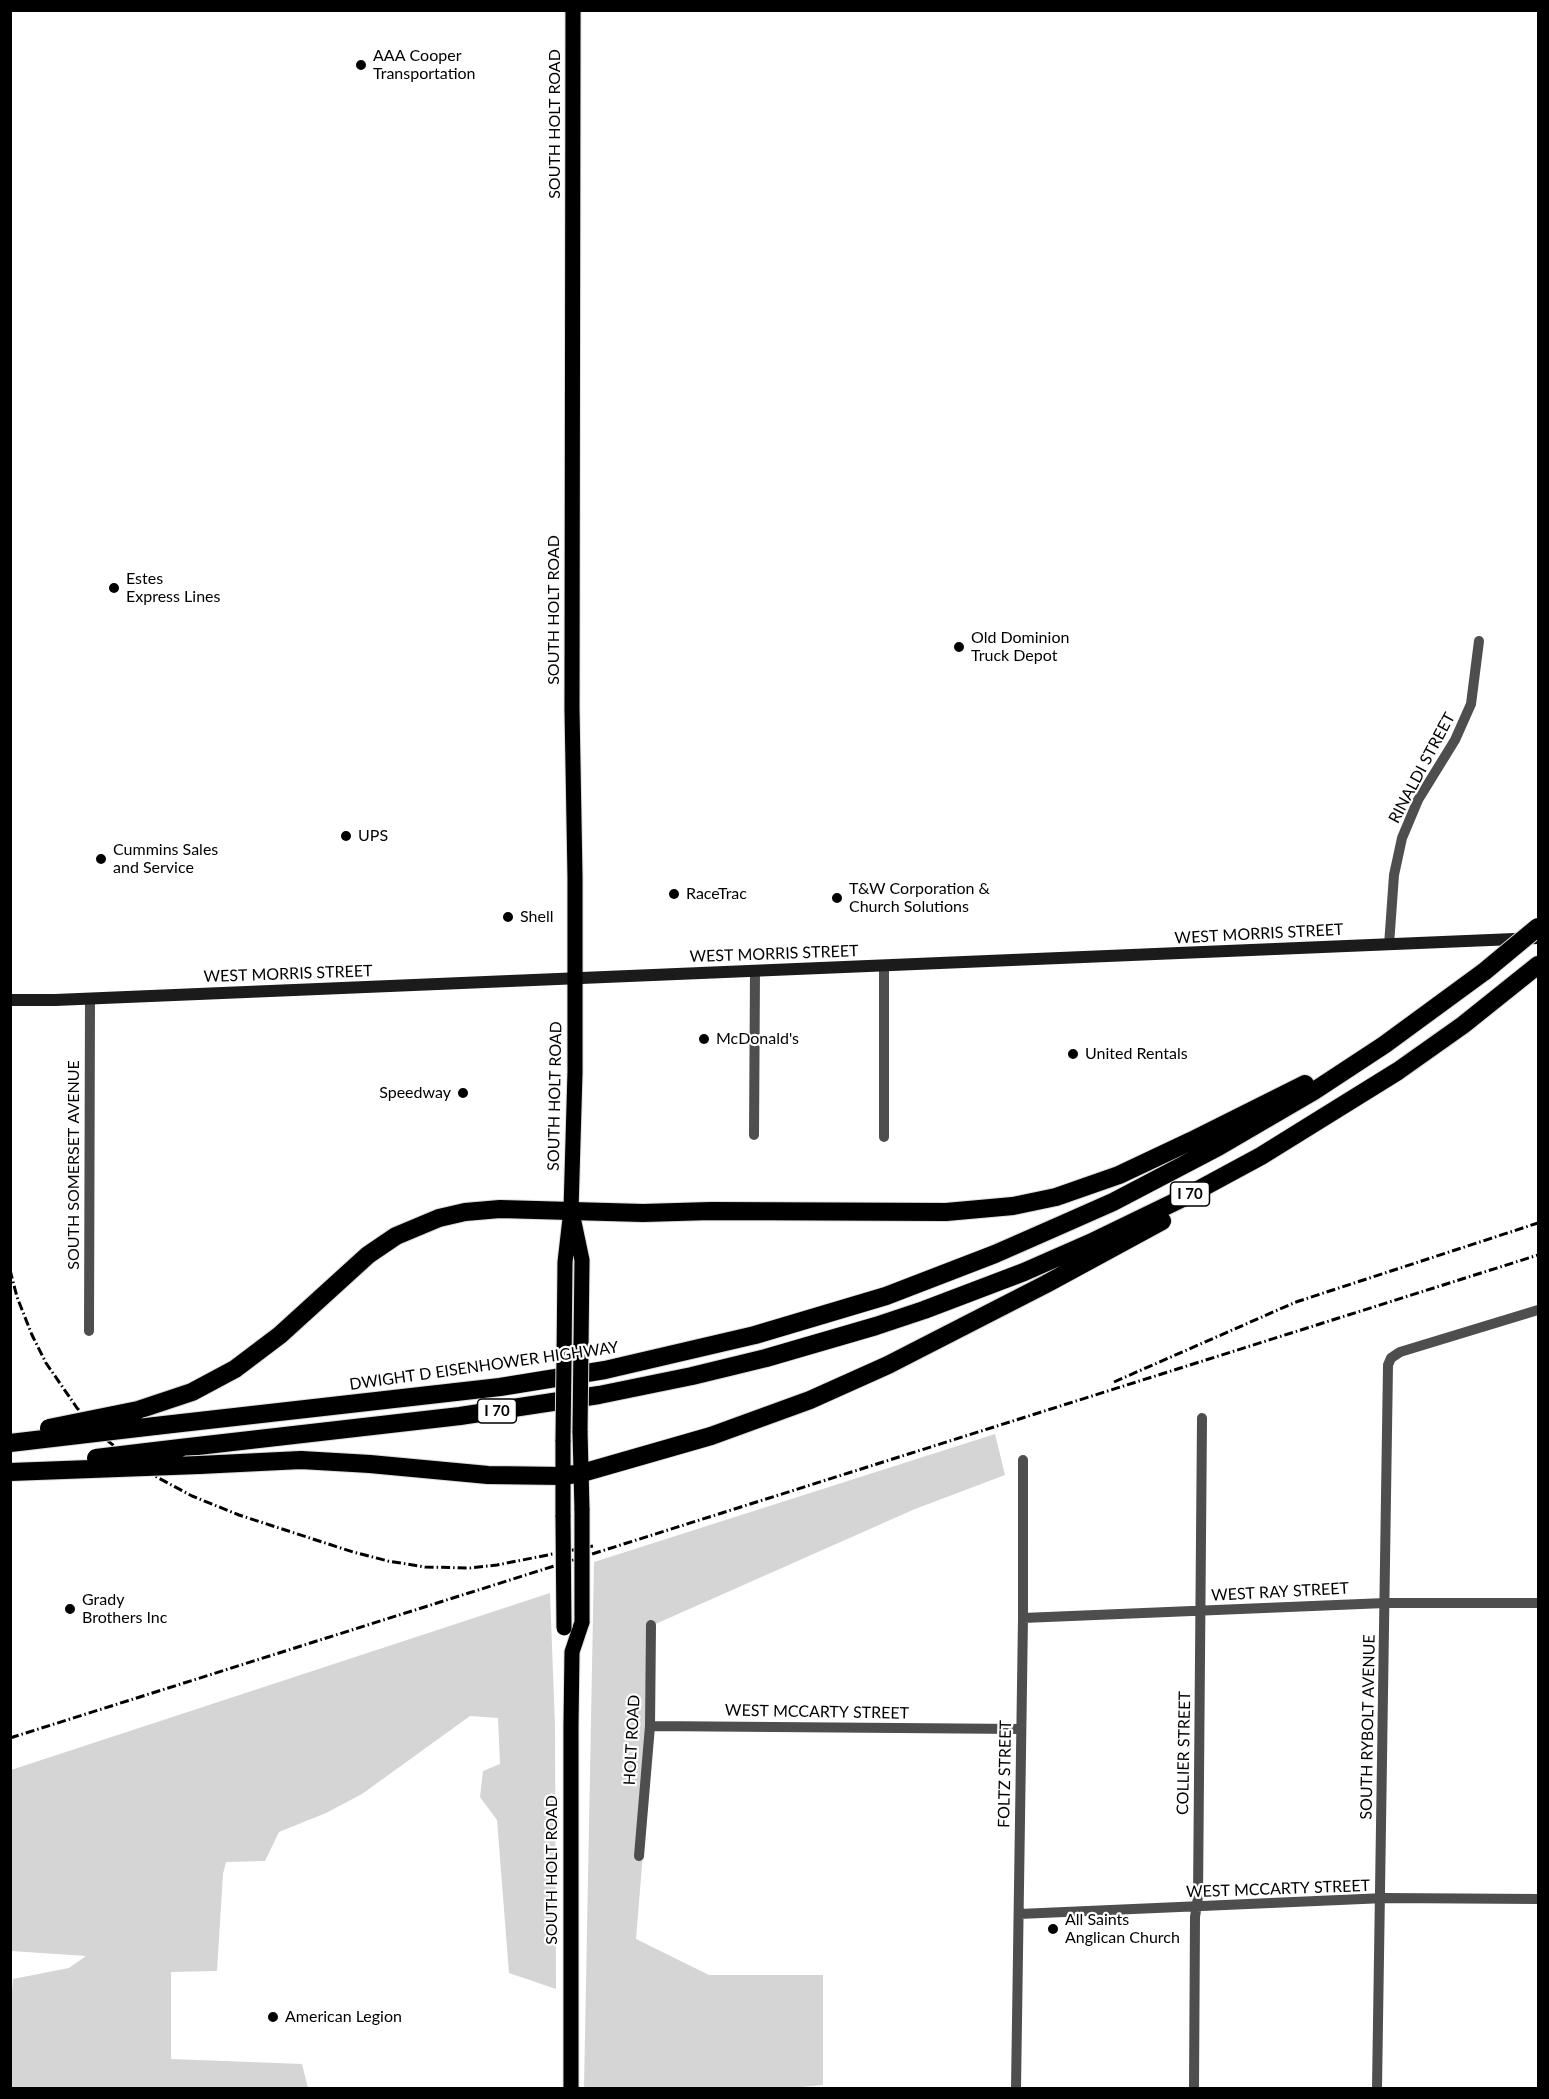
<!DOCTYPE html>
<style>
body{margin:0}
#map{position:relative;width:1549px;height:2099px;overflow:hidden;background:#fff;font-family:Lato,sans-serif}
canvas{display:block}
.frame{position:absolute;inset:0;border:12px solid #000;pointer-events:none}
</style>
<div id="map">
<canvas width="1549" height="2099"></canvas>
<div class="frame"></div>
</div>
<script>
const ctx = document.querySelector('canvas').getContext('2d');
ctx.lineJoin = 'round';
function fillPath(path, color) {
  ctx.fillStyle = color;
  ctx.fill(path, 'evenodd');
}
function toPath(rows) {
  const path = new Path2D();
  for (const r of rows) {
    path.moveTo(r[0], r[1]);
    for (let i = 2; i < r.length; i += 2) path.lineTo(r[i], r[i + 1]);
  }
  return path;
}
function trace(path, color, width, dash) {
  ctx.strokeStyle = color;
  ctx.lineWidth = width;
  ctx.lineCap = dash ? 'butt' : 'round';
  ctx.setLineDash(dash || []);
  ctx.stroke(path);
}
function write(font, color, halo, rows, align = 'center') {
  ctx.font = font + ' Lato,sans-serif';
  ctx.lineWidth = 4.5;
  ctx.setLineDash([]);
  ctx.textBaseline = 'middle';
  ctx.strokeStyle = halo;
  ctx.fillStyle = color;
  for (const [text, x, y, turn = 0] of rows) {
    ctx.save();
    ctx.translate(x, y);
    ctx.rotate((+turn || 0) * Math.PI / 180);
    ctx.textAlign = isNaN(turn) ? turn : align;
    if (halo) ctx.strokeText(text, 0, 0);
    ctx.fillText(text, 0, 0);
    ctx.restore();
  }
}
const green = toPath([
 [995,1434,1005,1475,915,1509,651,1626,653,1731,636,1939,709,1975,823,1975,823,2085,791,2088,584,2088,594,1562],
 [550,1593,555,1725,556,1989,509,1973,497,1820,480,1797,483,1771,500,1764,498,1718,470,1716,362,1794,326,1813,279,1832,265,1861,226,1862,223,1874,217,1971,171,1972,171,2059,302,2064,308,2088,11,2088,10,2017,13,1979,69,1968,86,1956,11,1951,11,1770]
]);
const minor = toPath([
 [1389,945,1394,875,1402,838,1418,800,1455,740,1471,704,1479,641],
 [884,967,884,1137],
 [754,1135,755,971],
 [89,1331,90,999],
 [1023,1618,1385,1603,1538,1603],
 [650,1726,1021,1729],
 [639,1856,650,1726,651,1625],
 [1019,1914,1385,1898,1538,1899],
 [1016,2088,1023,1618,1023,1460],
 [1194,2088,1195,1917,1198,1897,1202,1418],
 [1377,2088,1388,1365,1391,1358,1400,1352,1538,1310]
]);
const secondary = toPath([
 [10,1000,55,1000,1538,938]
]);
const primary = toPath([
 [574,1222,582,1260,581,1345],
 [564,1361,565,1262,571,1210,575,1072,575,877,572,709,573,10],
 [580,1431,582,1510],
 [563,1517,563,1440],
 [571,2088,571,1725,572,1652,582,1622]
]);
const motorway = toPath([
 [138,1410,192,1392,235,1369,280,1335,368,1255,396,1236,439,1218,465,1212,500,1209,643,1213,711,1211,946,1212,1013,1206,1056,1197,1119,1175,1191,1141,1305,1084],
 [155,1426,500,1387,605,1370,755,1335,886,1296,995,1254,1061,1225,1113,1202,1218,1147,1314,1091,1384,1045,1485,971],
 [180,1448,460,1416,599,1395,692,1376,766,1358,876,1326,924,1310,1024,1272,1090,1243,1187,1196,1261,1156,1398,1071,1463,1025,1538,965],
 [199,1465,301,1460,370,1464,488,1475,563,1476,582,1473,711,1436,810,1400,888,1365,1046,1284,1162,1221]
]);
const rail = toPath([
 [10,1270,17,1297,32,1335,46,1363,77,1408,108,1441,134,1462,153,1475,192,1496,239,1515,353,1552,388,1561,425,1567,470,1568,497,1565,593,1546],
 [1114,1382,1296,1302,1538,1223],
 [10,1738,1538,1255]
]);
const primaryBridge = toPath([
 [580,1431,581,1345],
 [563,1440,564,1361],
 [582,1510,582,1622],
 [563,1517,564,1628]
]);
const motorwayBridge = toPath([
 [1485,971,1538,927],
 [49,1428,138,1410],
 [10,1443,155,1426],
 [96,1458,180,1448],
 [10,1472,199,1465]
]);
const markers = [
 [361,65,6,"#000"],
 [114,588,6,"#000"],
 [959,647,6,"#000"],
 [346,836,6,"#000"],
 [101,859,6,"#000"],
 [674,894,6,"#000"],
 [837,898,6,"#000"],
 [508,917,6,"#000"],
 [704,1039,6,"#000"],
 [1073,1054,6,"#000"],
 [463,1093,6,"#000"],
 [70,1609,6,"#000"],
 [1053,1929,6,"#000"],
 [273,2017,6,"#000"]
];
const shields = [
 [1190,1194,39],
 [497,1411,39]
];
const shieldNames = [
 ["I 70",1190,1194],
 ["I 70",497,1411]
];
const poiNames = [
 ["AAA Cooper",373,56],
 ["Transportation",373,74],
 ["Estes",126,579],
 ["Express Lines",126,597],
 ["Old Dominion",971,638],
 ["Truck Depot",971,656],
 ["UPS",358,836],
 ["Cummins Sales",113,850],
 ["and Service",113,868],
 ["T&W Corporation &",849,889],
 ["Church Solutions",849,907],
 ["RaceTrac",686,894],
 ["Shell",520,917],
 ["McDonald's",716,1039],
 ["United Rentals",1085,1054],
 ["Speedway",451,1093,"right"],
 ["Grady",82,1600],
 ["Brothers Inc",82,1618],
 ["All Saints",1065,1920],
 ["Anglican Church",1065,1938],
 ["American Legion",285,2017]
];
const streetNames = [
 ["SOUTH HOLT ROAD",555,124,-90],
 ["SOUTH HOLT ROAD",554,610,-90],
 ["RINALDI STREET",1422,768,-62],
 ["WEST MORRIS STREET",1259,934,-3],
 ["WEST MORRIS STREET",774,954,-2],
 ["WEST MORRIS STREET",288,974,-2],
 ["SOUTH HOLT ROAD",555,1096,-89],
 ["SOUTH SOMERSET AVENUE",74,1165,-90],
 ["DWIGHT D EISENHOWER HIGHWAY",484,1366,-8],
 ["WEST RAY STREET",1280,1592,-3],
 ["WEST MCCARTY STREET",817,1712,1],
 ["SOUTH RYBOLT AVENUE",1368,1727,-89],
 ["HOLT ROAD",632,1740,-87],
 ["COLLIER STREET",1184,1753,-89],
 ["FOLTZ STREET",1005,1774,-89],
 ["SOUTH HOLT ROAD",552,1870,-90],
 ["WEST MCCARTY STREET",1278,1889,-2]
];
fillPath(green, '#d5d5d5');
trace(primary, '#dbdbdb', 17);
trace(motorway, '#dbdbdb', 20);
trace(minor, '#4e4e4e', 10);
trace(secondary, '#1b1b1b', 12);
trace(primary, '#000', 15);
trace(motorway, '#000', 18);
trace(rail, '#000', 3, [9, 3, 1.5, 3]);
trace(primaryBridge, '#dbdbdb', 17, []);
trace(motorwayBridge, '#dbdbdb', 20, []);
trace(primaryBridge, '#000', 15);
trace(motorwayBridge, '#000', 18);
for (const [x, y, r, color] of markers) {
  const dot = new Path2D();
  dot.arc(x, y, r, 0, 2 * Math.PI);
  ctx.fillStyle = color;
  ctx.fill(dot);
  trace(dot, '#fff', 2);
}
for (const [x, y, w] of shields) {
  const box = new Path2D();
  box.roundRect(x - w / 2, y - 12, w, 24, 4.5);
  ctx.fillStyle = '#fff';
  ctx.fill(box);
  trace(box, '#000', 1.5);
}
write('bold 15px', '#000', null, shieldNames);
write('16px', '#000', '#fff', poiNames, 'left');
write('16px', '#000', '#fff', streetNames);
</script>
